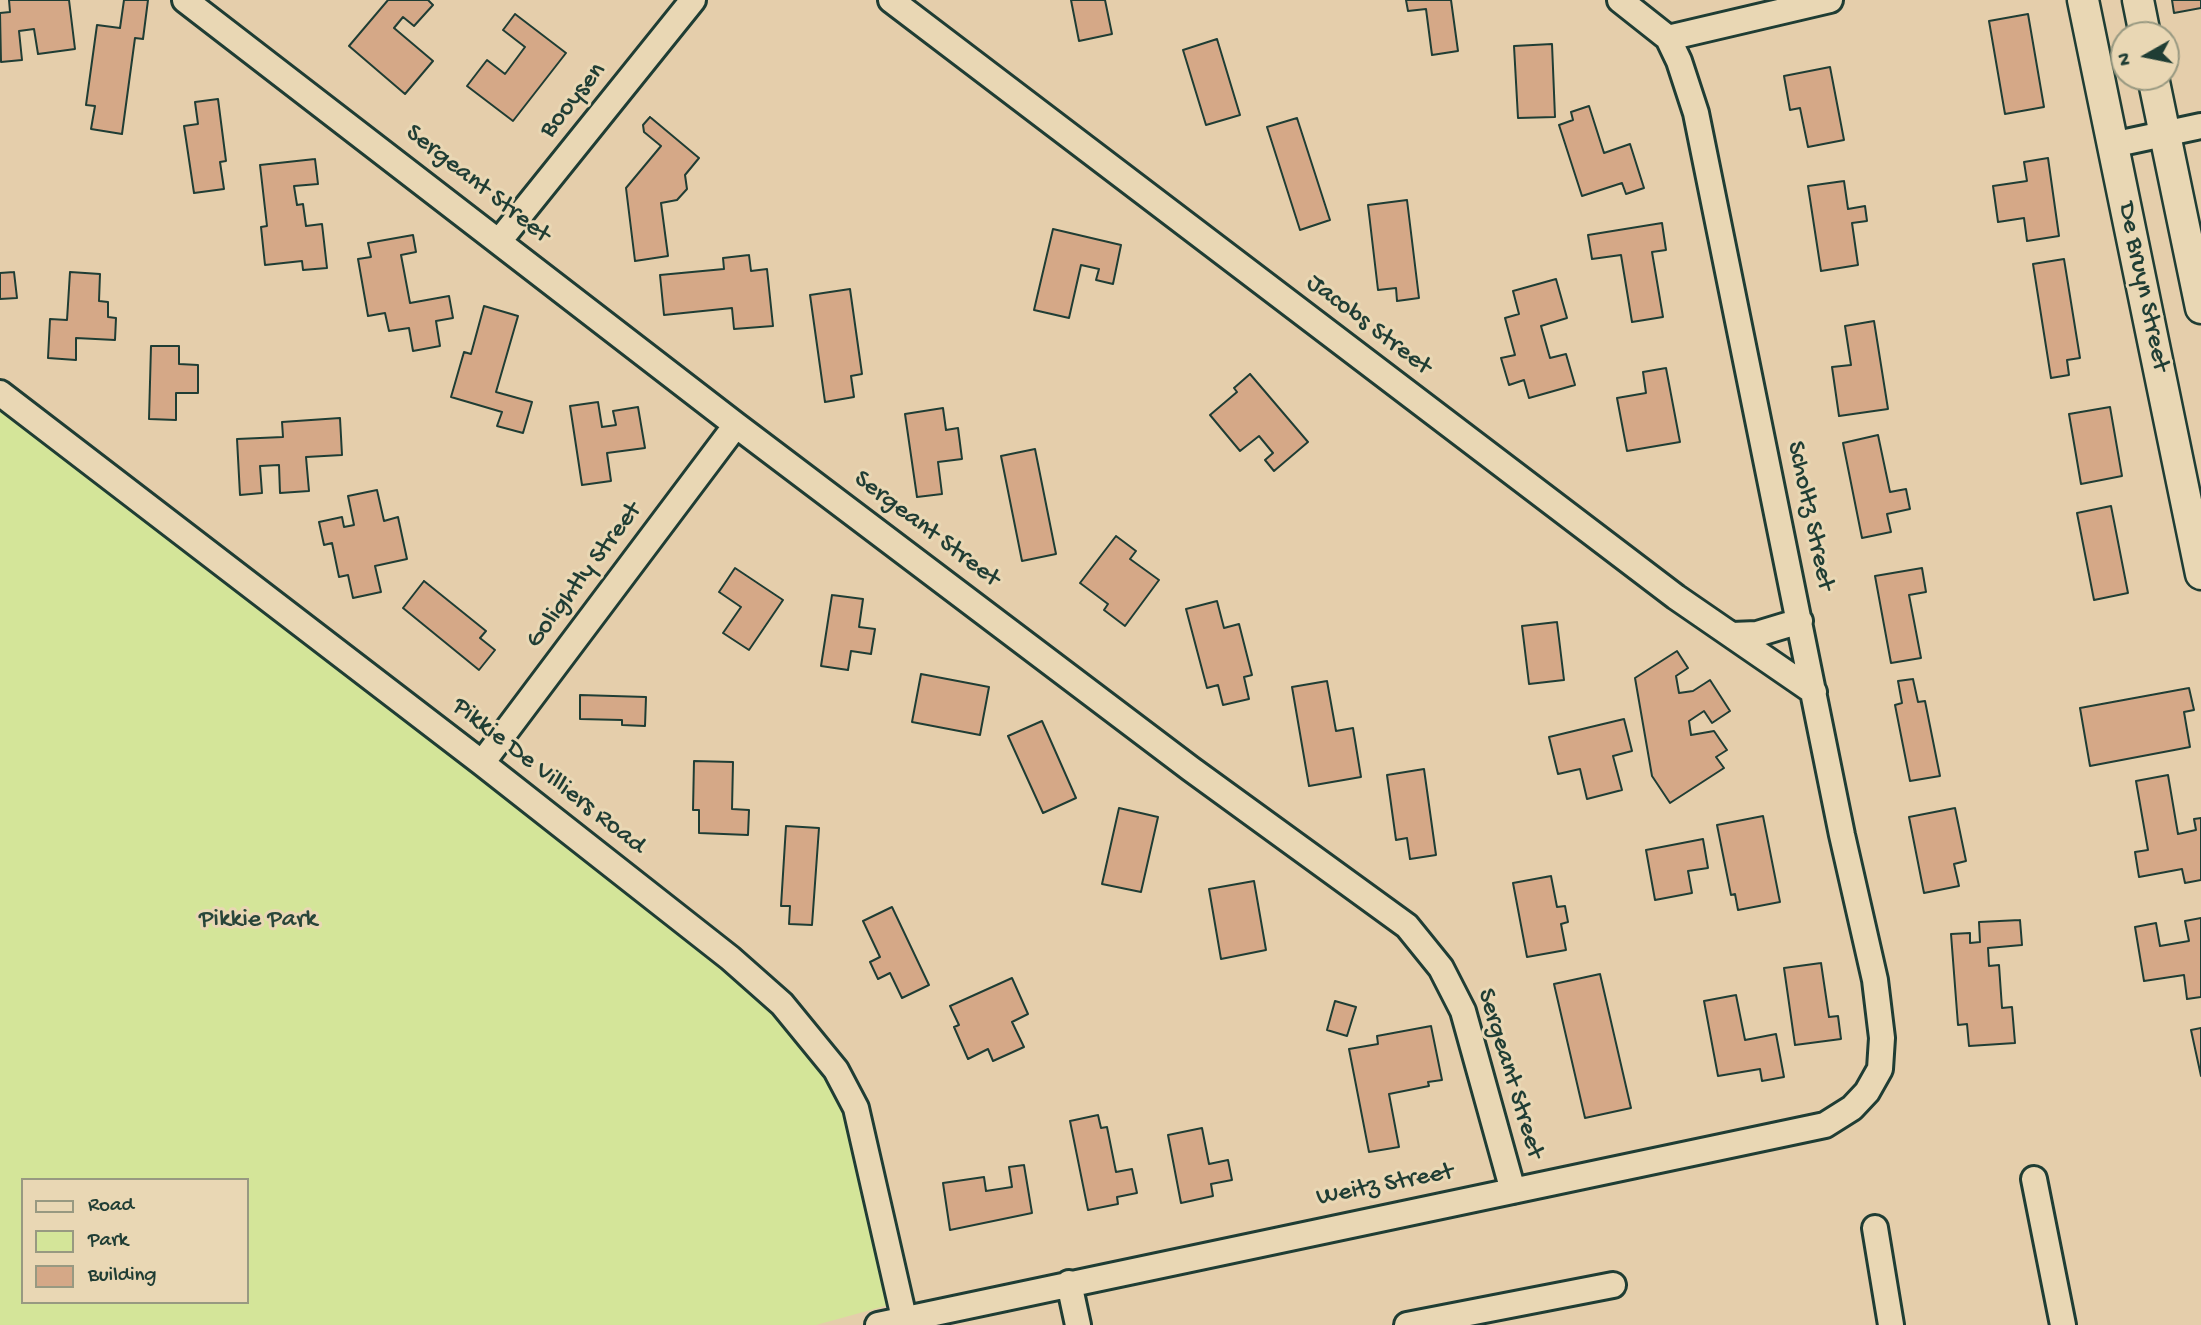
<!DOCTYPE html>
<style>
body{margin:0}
#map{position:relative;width:2201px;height:1325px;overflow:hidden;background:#e5ceab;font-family:"Gochi Hand",sans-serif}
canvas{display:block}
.legend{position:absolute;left:21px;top:1178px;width:228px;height:126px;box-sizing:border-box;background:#e9d7b4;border:2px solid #989981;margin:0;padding:9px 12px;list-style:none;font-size:21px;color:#1f3d34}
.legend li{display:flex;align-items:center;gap:14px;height:35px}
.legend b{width:35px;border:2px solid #989981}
.north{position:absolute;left:2110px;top:21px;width:70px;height:70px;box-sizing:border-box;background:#e9d7b4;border:2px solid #989981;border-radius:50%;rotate:261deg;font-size:19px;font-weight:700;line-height:28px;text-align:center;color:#1f3d34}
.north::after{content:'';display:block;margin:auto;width:24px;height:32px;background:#1f3d34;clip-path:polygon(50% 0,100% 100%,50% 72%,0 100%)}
</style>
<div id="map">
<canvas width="2201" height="1325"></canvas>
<ul class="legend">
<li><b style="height:9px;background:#e9d7b4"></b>Road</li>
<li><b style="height:19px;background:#d4e599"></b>Park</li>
<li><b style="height:19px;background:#d5a887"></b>Building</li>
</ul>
<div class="north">N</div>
</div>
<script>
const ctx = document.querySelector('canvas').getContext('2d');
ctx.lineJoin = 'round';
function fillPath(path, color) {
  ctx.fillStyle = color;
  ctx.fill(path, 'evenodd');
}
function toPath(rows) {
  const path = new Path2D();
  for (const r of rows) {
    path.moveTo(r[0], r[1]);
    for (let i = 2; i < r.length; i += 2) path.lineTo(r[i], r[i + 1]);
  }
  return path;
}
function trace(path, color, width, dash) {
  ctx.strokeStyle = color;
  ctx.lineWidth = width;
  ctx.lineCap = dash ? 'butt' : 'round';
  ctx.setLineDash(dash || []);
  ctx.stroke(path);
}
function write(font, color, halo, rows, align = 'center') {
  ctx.font = font + ' "Gochi Hand",sans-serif';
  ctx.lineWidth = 6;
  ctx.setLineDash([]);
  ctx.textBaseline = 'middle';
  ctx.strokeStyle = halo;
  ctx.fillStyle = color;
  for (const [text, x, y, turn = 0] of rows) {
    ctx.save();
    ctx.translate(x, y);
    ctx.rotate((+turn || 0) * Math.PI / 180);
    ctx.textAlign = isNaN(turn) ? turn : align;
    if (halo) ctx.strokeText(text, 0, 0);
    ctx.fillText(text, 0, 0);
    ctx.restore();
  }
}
const green = toPath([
 [0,400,781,1006,851,1101,900,1302,816,1325,0,1325],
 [23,1180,247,1180,247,1302,23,1302]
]);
const building = toPath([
 [9,0,69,0,75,49,38,54,34,29,19,31,22,60,1,62,0,13,10,12,9,0],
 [124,0,148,0,143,39,135,38,122,134,91,129,95,106,86,105,97,25,120,28,124,0],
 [388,0,428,0,433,5,414,26,403,17,394,28,433,61,405,94,349,46,388,0],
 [1071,0,1105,0,1112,34,1079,41,1071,0],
 [1406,0,1451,0,1458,51,1432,55,1426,9,1408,11,1406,0],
 [2172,0,2201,0,2201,8,2174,13,2172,0],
 [515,14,566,53,513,121,467,86,487,60,505,74,525,47,503,30,515,14],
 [2028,14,2044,107,2005,114,1989,21,2028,14],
 [1217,39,1240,115,1206,125,1183,50,1217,39],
 [1552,44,1555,117,1518,118,1514,46,1552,44],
 [1830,67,1844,140,1808,147,1800,108,1790,110,1784,76,1830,67],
 [218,99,226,161,220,162,224,189,194,193,184,126,198,124,195,102,218,99],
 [1589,106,1604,153,1630,144,1644,188,1626,194,1622,183,1582,196,1559,125,1573,120,1571,112,1589,106],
 [650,117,699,158,685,175,687,189,677,200,661,203,668,256,635,261,626,188,661,146,644,132,643,125,650,117],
 [1297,118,1330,220,1300,230,1267,127,1297,118],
 [2048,158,2059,236,2027,241,2024,218,1998,222,1993,186,2027,181,2024,162,2048,158],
 [315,159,318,184,294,186,297,205,303,204,306,226,322,224,327,268,303,270,302,261,265,265,261,227,267,226,260,165,315,159],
 [1844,181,1848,209,1865,206,1867,221,1852,223,1858,265,1821,271,1808,186,1844,181],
 [1407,200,1419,298,1397,301,1396,288,1378,290,1368,205,1407,200],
 [1662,223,1666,250,1652,252,1663,317,1632,322,1621,255,1592,259,1588,235,1662,223],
 [1053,229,1121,245,1113,284,1096,280,1099,269,1081,265,1069,318,1034,310,1053,229],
 [413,235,416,252,401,255,410,303,449,296,453,318,436,321,440,346,413,351,409,328,389,331,385,313,368,316,358,259,371,257,368,243,413,235],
 [749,255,751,271,767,269,773,326,734,329,732,308,664,315,660,275,724,269,723,258,749,255],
 [2064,259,2080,358,2067,360,2069,375,2051,378,2033,264,2064,259],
 [14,272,17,298,0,299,0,273,14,272],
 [70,272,100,274,99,301,108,302,108,317,116,318,115,340,76,338,76,360,48,358,50,319,67,320,70,272],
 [1556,279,1567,318,1541,326,1550,358,1566,354,1575,385,1529,398,1524,380,1509,385,1501,358,1515,355,1505,318,1519,314,1513,291,1556,279],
 [850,289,862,374,851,376,854,397,825,402,810,295,850,289],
 [484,306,518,316,496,392,532,402,523,433,497,426,502,412,451,397,464,352,471,354,484,306],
 [1874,321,1888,409,1839,416,1832,367,1851,365,1845,326,1874,321],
 [151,346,179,346,179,364,198,365,198,393,176,393,176,420,149,419,151,346],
 [1666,368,1680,442,1627,451,1617,398,1646,393,1643,372,1666,368],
 [1250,374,1308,442,1274,471,1265,460,1273,453,1259,436,1240,451,1210,415,1237,392,1234,388,1250,374],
 [598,402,602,427,616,425,613,411,638,407,645,448,607,453,611,481,582,485,570,406,598,402],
 [2110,407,2122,476,2081,484,2069,414,2110,407],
 [943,408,946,430,958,428,962,459,938,462,942,494,917,497,905,414,943,408],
 [340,418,342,455,306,457,309,491,280,493,279,465,260,466,262,493,240,495,237,439,283,437,282,422,340,418],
 [1878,435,1890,492,1906,489,1910,509,1887,514,1891,532,1862,538,1843,443,1878,435],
 [1035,449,1056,554,1022,561,1001,456,1035,449],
 [377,490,384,521,398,517,407,559,375,566,381,592,353,598,348,575,339,577,332,543,324,545,319,522,342,517,344,527,354,525,348,496,377,490],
 [2111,506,2128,593,2094,600,2077,513,2111,506],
 [1116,536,1136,551,1130,559,1159,580,1125,626,1104,610,1108,604,1080,583,1116,536],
 [735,568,783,600,749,650,723,633,741,607,719,592,735,568],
 [1922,568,1926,592,1909,595,1921,658,1891,663,1875,576,1922,568],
 [424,581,486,631,480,638,495,650,479,670,403,608,424,581],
 [832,595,863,599,859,627,875,629,871,654,851,651,848,670,821,666,832,595],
 [1217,601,1224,628,1239,624,1252,675,1244,677,1249,699,1223,705,1218,685,1207,688,1186,609,1217,601],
 [1557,622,1564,680,1529,684,1522,626,1557,622],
 [1677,651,1688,668,1676,676,1679,693,1693,691,1710,680,1730,711,1712,723,1704,711,1689,721,1691,735,1714,731,1727,750,1716,757,1724,768,1670,803,1652,776,1635,678,1677,651],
 [921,674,989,687,980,735,912,722,921,674],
 [1913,679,1918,702,1925,701,1940,776,1910,781,1895,705,1902,703,1898,681,1913,679],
 [1327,681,1336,731,1353,728,1361,777,1309,786,1292,687,1327,681],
 [2189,688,2194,710,2184,712,2190,747,2090,766,2080,708,2189,688],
 [580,695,646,697,645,726,622,725,622,720,580,719,580,695],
 [1624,719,1632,751,1613,756,1622,790,1587,799,1580,769,1558,774,1549,737,1624,719],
 [1042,721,1076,798,1043,813,1008,736,1042,721],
 [694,761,733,762,732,809,749,810,748,835,699,833,699,810,693,810,694,761],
 [1424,769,1436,855,1410,859,1407,838,1396,840,1387,775,1424,769],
 [2168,775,2178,834,2196,830,2194,819,2201,818,2201,880,2185,883,2182,869,2139,877,2135,852,2148,850,2136,781,2168,775],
 [1119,808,1158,817,1141,892,1102,884,1119,808],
 [1955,808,1966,861,1954,864,1959,886,1924,893,1909,817,1955,808],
 [1763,816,1780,902,1738,910,1735,894,1731,895,1717,825,1763,816],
 [786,826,819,828,812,925,789,924,790,906,781,906,786,826],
 [1703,839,1708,868,1688,871,1692,893,1655,900,1646,850,1703,839],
 [1551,876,1557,907,1565,906,1568,922,1561,924,1566,950,1527,957,1513,883,1551,876],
 [1254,881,1266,950,1221,959,1209,889,1254,881],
 [892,907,929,985,902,998,890,973,878,979,870,962,880,957,863,921,892,907],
 [2201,918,2201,997,2187,999,2184,975,2144,981,2135,927,2156,923,2160,946,2189,941,2185,921,2201,918],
 [2020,920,2022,945,1988,948,1989,966,1999,965,2002,1008,2012,1007,2015,1043,1969,1046,1967,1024,1958,1025,1951,934,1970,933,1970,943,1980,942,1979,922,2020,920],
 [1821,963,1829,1017,1838,1016,1841,1039,1795,1045,1784,968,1821,963],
 [1600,974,1631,1108,1585,1118,1554,984,1600,974],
 [1012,978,1028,1014,1012,1022,1024,1047,993,1061,988,1049,968,1059,954,1027,959,1025,950,1006,1012,978],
 [1736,995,1745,1040,1776,1034,1784,1077,1762,1081,1760,1069,1718,1076,1704,1001,1736,995],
 [1335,1001,1356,1007,1347,1036,1327,1030,1335,1001],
 [1431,1026,1442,1080,1428,1082,1429,1086,1389,1094,1399,1147,1369,1152,1349,1049,1378,1044,1377,1036,1431,1026],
 [2201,1028,2201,1076,2191,1030,2201,1028],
 [1098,1115,1101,1128,1107,1127,1116,1172,1132,1169,1137,1193,1117,1197,1118,1204,1088,1210,1070,1121,1098,1115],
 [1202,1128,1209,1164,1228,1160,1232,1180,1211,1184,1213,1196,1181,1203,1168,1135,1202,1128],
 [1024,1165,1032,1213,950,1230,943,1183,984,1177,986,1191,1012,1187,1009,1167,1024,1165]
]);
const minor = toPath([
 [185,0,736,425,1191,769,1407,926,1441,968,1463,1011,1513,1191],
 [891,0,1676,597,1814,692],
 [1668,38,1830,0],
 [2112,145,2201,126],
 [500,240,693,0],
 [0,393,482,763,730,958,782,1004,836,1070,856,1108,904,1318],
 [1732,635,1757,634,1800,621],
 [482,763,736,425],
 [2034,1179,2063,1325],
 [1875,1228,1891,1325],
 [1069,1283,1078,1325],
 [878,1325,1825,1125,1852,1108,1867,1092,1880,1069,1882,1038,1875,980,1842,835,1696,113,1679,61,1668,38,1620,0],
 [1407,1325,1613,1285]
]);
const tertiary = toPath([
 [2083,0,2201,574],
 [2138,0,2145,35],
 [2153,77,2201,308]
]);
const streetNames = [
 ["Booysen",574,101,-51],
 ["Sergeant Street",477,185,38],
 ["De Bruyn Street",2142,287,78],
 ["Jacobs Street",1368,326,37],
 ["Scholtz Street",1809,516,78],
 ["Sergeant Street",926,530,37],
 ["Golightly Street",585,576,-53],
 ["Pikkie De Villiers Road",548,777,38],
 ["Sergeant Street",1509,1074,73],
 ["Weitz Street",1385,1186,-11]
];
const parkNames = [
 ["Pikkie Park",258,921]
];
fillPath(green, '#d4e599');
fillPath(building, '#d5a887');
trace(building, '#1f3d34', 2);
trace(minor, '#1f3d34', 30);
trace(tertiary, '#1f3d34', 35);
trace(minor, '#e9d7b4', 24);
trace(tertiary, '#e9d7b4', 30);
write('26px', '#1f3d34', '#e9d7b4', streetNames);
write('26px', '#284539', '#e9d7b4', parkNames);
</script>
